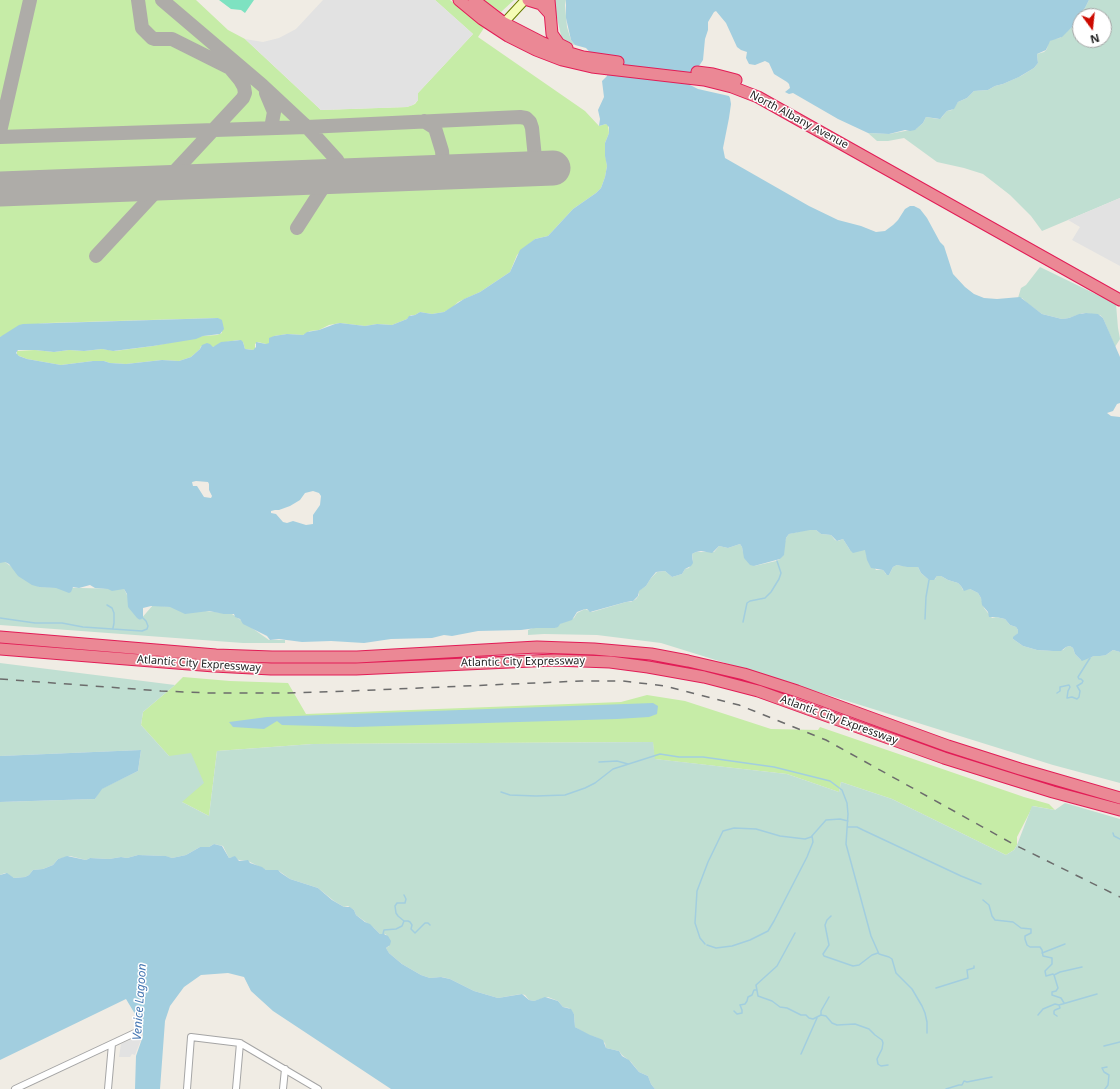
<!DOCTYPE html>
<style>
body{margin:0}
#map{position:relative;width:1120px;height:1089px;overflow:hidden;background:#f0ece4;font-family:"Noto Sans",sans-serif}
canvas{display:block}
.north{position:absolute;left:1072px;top:8px;width:40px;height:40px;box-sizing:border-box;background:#fff;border:1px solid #a5a5a5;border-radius:50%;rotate:165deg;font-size:11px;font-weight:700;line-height:16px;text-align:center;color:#1e1e1e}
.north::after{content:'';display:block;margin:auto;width:14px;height:18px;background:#cc0a00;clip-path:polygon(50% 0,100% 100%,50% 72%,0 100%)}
</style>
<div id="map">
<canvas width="1120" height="1089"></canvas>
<div class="north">N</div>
</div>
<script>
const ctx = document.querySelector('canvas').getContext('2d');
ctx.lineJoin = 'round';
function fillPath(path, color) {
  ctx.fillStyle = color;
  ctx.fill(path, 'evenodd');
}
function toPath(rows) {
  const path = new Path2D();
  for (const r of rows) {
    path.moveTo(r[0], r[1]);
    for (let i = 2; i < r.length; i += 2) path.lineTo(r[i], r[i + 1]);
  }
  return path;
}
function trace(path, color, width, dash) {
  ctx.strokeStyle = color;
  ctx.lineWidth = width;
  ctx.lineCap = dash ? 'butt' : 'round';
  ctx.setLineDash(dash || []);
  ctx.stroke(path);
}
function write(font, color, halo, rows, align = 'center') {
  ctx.font = font + ' "Noto Sans",sans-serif';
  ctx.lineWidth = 3;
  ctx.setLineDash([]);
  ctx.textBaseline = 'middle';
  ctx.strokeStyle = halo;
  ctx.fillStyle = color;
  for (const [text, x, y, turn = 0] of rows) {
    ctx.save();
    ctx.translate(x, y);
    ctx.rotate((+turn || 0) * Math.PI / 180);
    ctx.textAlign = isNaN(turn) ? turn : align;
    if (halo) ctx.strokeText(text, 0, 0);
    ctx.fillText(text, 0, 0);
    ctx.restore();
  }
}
const grass = toPath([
 [0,0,196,0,228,30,245,39,321,110,407,107,415,104,418,100,418,93,473,34,435,0,450,0,484,28,478,37,585,111,599,126,606,124,608,125,609,133,605,143,605,153,607,166,605,177,601,188,596,193,573,209,548,236,535,239,517,255,510,272,480,292,458,302,452,308,444,312,432,314,420,312,415,315,411,315,407,319,392,325,377,324,365,326,340,323,329,325,319,330,310,331,303,335,287,334,274,336,269,341,269,344,266,344,258,342,255,344,255,349,253,350,245,349,243,342,238,340,220,343,218,345,213,347,201,346,200,349,191,357,179,361,162,360,126,364,110,363,104,361,93,361,61,365,27,359,17,355,17,351,35,350,54,352,69,350,84,351,102,349,115,351,153,346,203,336,217,335,222,333,218,318,47,323,38,324,0,337],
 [483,0,514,0,501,12],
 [183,677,230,681,288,683,306,714,621,702,647,695,685,701,771,729,818,730,820,727,1024,797,1049,804,1055,810,1033,806,1017,837,1017,845,1014,850,1006,855,892,799,841,782,839,792,787,774,654,759,653,742,313,744,217,751,209,816,182,802,169,756,141,725,143,712,175,685]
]);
const wetland = toPath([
 [553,0,566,0,565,5,567,27,571,40,575,45,569,44,562,40],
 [1089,0,1120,0,1120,198,1042,231,1031,216,1010,195,983,174,964,168,937,162,904,138,888,141,877,141,868,133,889,134,916,129,923,123,926,117,938,119,942,117,947,111,952,110,958,102,967,98,974,91,988,90,995,86,1003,84,1021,76,1034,68,1038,63,1037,54,1044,52,1047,49,1048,42,1053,39,1060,38,1076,23,1079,14,1085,8],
 [1080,16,1104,16,1104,40,1080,40],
 [1040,267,1116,304,1118,328,1120,339,1115,347,1103,318,1100,315,1083,313,1069,318,1062,319,1042,314,1027,303,1022,298,1018,298,1021,288,1026,285],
 [806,530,816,530,821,534,831,535,835,540,838,541,843,539,850,550,866,550,866,555,876,570,883,570,886,574,889,575,893,567,897,565,910,567,918,567,921,573,929,580,935,579,937,576,941,576,948,580,958,583,961,586,963,590,970,589,978,593,981,598,984,608,992,618,996,617,1005,619,1010,625,1016,627,1018,630,1018,633,1013,639,1023,646,1037,650,1053,651,1063,650,1066,647,1070,646,1073,648,1075,654,1081,660,1094,656,1106,655,1113,650,1120,652,1120,783,1053,765,661,643,597,635,544,634,528,635,528,630,533,628,555,628,559,624,574,618,577,613,585,609,592,612,626,602,631,602,636,599,639,595,638,591,646,586,651,578,657,572,665,571,672,577,682,574,685,569,689,568,693,560,692,554,696,552,714,552,719,546,728,548,740,544,742,547,743,552,754,566,776,561,780,559,786,538,789,534],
 [0,562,5,562,39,587,124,589,140,620,153,605,232,614,269,640,285,640,285,643,243,643,0,625],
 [0,663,175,685,143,712,141,725,169,756,191,753,204,783,182,802,209,816,217,751,313,744,653,742,655,759,787,774,839,792,841,782,892,799,1006,855,1014,850,1017,845,1032,806,1055,810,1065,803,1120,819,1120,1089,655,1089,651,1084,648,1076,639,1072,631,1062,622,1055,619,1051,606,1048,605,1043,596,1037,590,1036,575,1027,574,1014,569,1008,563,1007,558,1001,548,997,534,1001,529,1000,525,995,521,994,498,998,474,991,450,979,442,977,430,978,421,975,402,964,389,953,387,950,386,948,389,946,386,934,380,934,374,928,356,915,354,910,348,906,344,907,334,901,318,888,290,879,279,871,266,870,248,861,239,860,232,857,229,858,223,846,214,844,209,847,200,847,186,855,172,858,165,856,138,855,127,858,121,857,109,859,90,858,86,860,70,856,58,859,53,865,43,869,33,870,29,875,25,877,14,878,5,873,0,875,0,802,95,799,101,789,138,771,141,750,0,756]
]);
const pitch = toPath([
 [219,0,254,0,245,13,241,10,231,9]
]);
const parking = toPath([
 [323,0,435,0,473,34,418,93,418,100,413,105,407,107,321,110,245,39,263,42,279,38,296,29],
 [1120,198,1120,266,1072,240,1080,227,1068,220],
 [142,1034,142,1037,135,1055,132,1054,130,1057,119,1057,121,1044]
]);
const water = toPath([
 [566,0,1089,0,1085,8,1079,14,1076,23,1062,37,1050,41,1046,50,1037,54,1038,63,1034,68,1019,77,1003,84,995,86,988,90,974,91,967,98,958,102,954,109,947,111,940,119,926,117,923,123,915,130,910,131,905,130,889,134,868,133,838,119,793,93,789,94,785,92,790,88,789,84,787,82,774,74,769,63,765,61,755,65,749,64,746,58,747,52,741,50,737,47,726,23,716,11,714,12,708,22,708,30,705,39,703,60,695,72,690,85,698,89,729,96,730,98,731,104,729,118,723,148,725,158,809,206,838,220,861,226,876,232,885,231,893,225,898,220,905,209,910,206,914,206,920,209,927,218,940,242,944,246,953,274,965,287,974,294,984,298,997,299,1020,297,1042,314,1062,319,1069,318,1079,314,1086,313,1098,314,1103,318,1120,357,1120,403,1117,404,1113,411,1107,413,1111,416,1120,417,1120,652,1113,650,1106,655,1100,656,1094,656,1082,661,1075,654,1073,648,1070,646,1066,647,1061,651,1053,651,1037,650,1023,646,1013,639,1013,637,1018,633,1018,630,1016,627,1010,625,1005,619,996,617,989,617,988,612,982,605,981,598,978,593,970,589,964,591,961,586,958,583,948,580,941,576,937,576,934,580,929,580,921,573,918,567,907,567,897,565,893,567,889,575,887,575,883,570,871,568,867,560,865,550,853,553,850,550,843,539,837,541,831,535,821,534,816,530,810,530,789,534,786,538,784,555,780,559,754,566,750,565,744,558,742,547,740,544,728,548,719,546,712,553,701,551,696,552,692,554,693,563,691,566,685,569,682,574,672,577,665,571,656,572,651,578,646,586,639,591,638,596,633,601,626,602,590,612,587,609,585,609,577,612,572,620,560,624,558,627,555,628,536,628,521,630,478,631,452,636,444,635,432,638,391,639,364,643,331,641,302,642,279,639,270,640,267,636,243,624,240,619,235,617,234,614,224,614,209,611,185,614,170,607,151,606,143,608,143,618,140,620,137,618,128,607,127,594,124,589,112,591,108,589,95,588,90,585,79,588,73,587,71,592,69,593,56,588,39,587,32,585,18,576,9,564,5,562,0,563,0,337,19,325,23,324,218,318,222,320,224,329,220,334,203,336,196,339,153,346,113,351,102,349,84,351,69,350,54,352,35,350,18,350,16,353,19,356,27,359,61,365,93,361,104,361,110,363,126,364,162,360,179,361,191,357,200,349,202,345,207,343,210,344,213,347,221,342,241,340,243,342,245,349,253,350,256,347,256,342,266,344,269,343,269,338,274,336,287,334,303,335,307,332,319,330,335,324,340,323,365,326,377,324,392,325,407,319,409,316,415,315,420,312,432,314,444,312,464,299,480,292,510,272,520,250,535,239,548,236,573,209,596,193,601,188,605,177,607,166,605,156,605,143,609,133,609,127,606,124,599,126,600,119,598,110,604,97,602,81,607,76,607,71,586,48,575,45,571,40,566,18],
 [196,481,208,482,209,484,209,490,212,496,211,498,204,497,197,486,193,486,192,482],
 [313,491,319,493,321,496,320,505,313,515,313,524,306,525,293,521,287,523,283,522,276,514,271,513,271,511,275,510,279,510,290,506,300,500,305,493],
 [653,703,658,706,657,714,649,717,617,719,355,727,282,725,277,721,264,729,233,727,229,722,267,717],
 [141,750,138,771,102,789,95,799,0,802,0,756],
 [214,844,222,846,229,858,235,856,239,861,248,860,250,863,262,867,266,870,278,870,281,873,290,879,318,888,332,900,344,907,350,907,354,910,356,915,365,922,370,924,380,934,384,934,388,936,391,941,390,945,386,948,389,953,402,964,421,975,430,978,441,977,450,979,474,991,498,998,522,994,529,1000,534,1001,545,997,558,1001,563,1007,571,1009,574,1014,575,1027,590,1035,596,1037,603,1040,606,1048,619,1051,622,1056,629,1060,639,1072,648,1076,651,1084,655,1089,391,1089,273,1011,251,991,244,977,228,973,201,975,184,987,170,1006,165,1021,160,1089,135,1089,136,1056,143,1036,141,1024,126,999,0,1060,0,875,7,873,14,878,25,877,29,875,33,870,43,869,53,865,58,859,67,856,86,860,90,858,109,859,121,857,127,858,138,855,166,856,172,858,186,855,200,847,209,847]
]);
const stream = toPath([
 [107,605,112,608,114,613,114,623,113,628],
 [0,618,35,623,62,623,83,627,142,631,147,629,148,626,146,621,143,618],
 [925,619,926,597,929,580],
 [743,622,747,603,750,601,765,598,771,592,779,579,781,573,777,561],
 [1057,693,1060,691,1060,687,1069,685,1070,687,1068,691,1067,698,1072,697,1077,699,1079,697,1080,691,1077,686,1082,683,1083,681,1081,679,1079,679,1078,677,1090,658],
 [599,762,617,761,628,764],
 [501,792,510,795,536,796,565,795,585,788,595,783,613,769,660,754,679,757,703,757,774,767,830,781,842,790,847,803,848,814,846,844,871,936,879,954,889,957,892,959,896,973,912,989,922,1006,925,1013,927,1022,927,1033],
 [848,827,857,827,863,830,961,876,981,884],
 [1113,833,1114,836,1120,839],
 [404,895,406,899,405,903,397,903,395,906,396,913,398,916,404,921,408,921,410,922,412,925,411,929,415,933,425,923,428,923,430,925],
 [983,900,989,905,992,916,995,920,1013,922,1021,928,1031,929,1031,933,1025,936,1025,939,1027,945,1030,947,1040,947,1042,950,1043,956,1052,958,1052,964,1045,971,1046,976,1053,974,1054,975,1060,972,1082,967],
 [831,916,827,920,825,925,829,945,823,954,824,956,853,966,859,965,872,955,878,953],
 [795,933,777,966,756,985,758,996,772,1001,780,1007,787,1008,801,1015,806,1015,809,1018,813,1019,821,1015,821,1011,829,997],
 [383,934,384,930,396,929,402,926,404,921],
 [705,944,700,938,695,923,697,891,708,862,723,831,734,828,756,829,780,836,805,839,811,837,826,820,840,819,848,821],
 [707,945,716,948,732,946,750,940,768,931,774,921,807,857,813,842,812,836],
 [1042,953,1065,944],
 [1054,975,1058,988,1056,991,1052,992,1052,995,1061,998,1064,1003],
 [936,988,968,978,967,970,974,968,974,966],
 [734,1011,737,1014,742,1013,742,1010,740,1005,745,1004,747,1001,748,997,752,995,754,990,756,990],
 [821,1015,826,1016,832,1023,837,1025,855,1024,869,1029,875,1035,882,1040,883,1043,882,1049,877,1059,878,1064,881,1066,888,1065],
 [1038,1015,1043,1009,1055,1004,1059,1005,1097,994],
 [1057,1016,1054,1014,1054,1011,1055,1010,1060,1008,1059,1005],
 [1104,1046,1120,1042],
 [801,1054,817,1018],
 [946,1089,959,1085,962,1085,964,1081,967,1082,992,1077],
 [1105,1089,1108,1085,1109,1075,1104,1072,1102,1068,1107,1067]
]);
const taxiway = toPath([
 [138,0,142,28,152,38,155,39,172,39,236,71],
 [162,0,262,85,307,127,337,160,340,166,340,170,338,176,334,180,324,186,297,228],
 [266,93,274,112,271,128],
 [424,121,435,128,442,151,443,163,440,169,435,172],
 [0,132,30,0],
 [0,137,307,127,520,117,526,118,530,122,532,128,536,168],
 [96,256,243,98,245,93,244,87,240,80,230,68]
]);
const runway = toPath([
 [0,189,553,168]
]);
const street = toPath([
 [15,1089,139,1031],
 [108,1089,112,1044],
 [187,1089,191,1037,240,1043,318,1089],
 [236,1089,240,1043],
 [283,1089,285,1069]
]);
const secondary = toPath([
 [501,26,525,0]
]);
const highway = toPath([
 [459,0,482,19,508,36,536,50,562,60,592,67,704,80,732,87,758,97,1120,300],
 [474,0,504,23,541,42,563,51,583,57,618,62],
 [528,0,541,4,550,14],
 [549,0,552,34,559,44,567,48],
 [697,72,713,74,736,80],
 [0,637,216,655,272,657,357,657,537,647,594,649,651,654,688,661,744,674,797,691,948,746,1020,769,1120,798],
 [0,649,214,666,271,669,356,669,554,660,610,662,648,667,704,677,758,691,944,758,1053,792,1120,810]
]);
const rail = toPath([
 [0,679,161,691,210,693,287,693,350,691,581,681,623,681,665,686,739,705,826,740,1015,845,1120,897]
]);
const streetNames = [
 ["North Albany Avenue",799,120,28],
 ["Atlantic City Expressway",523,662,-1],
 ["Atlantic City Expressway",199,664,4],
 ["Atlantic City Expressway",839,720,20]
];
const waterNames = [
 ["Venice Lagoon",140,1002,-86]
];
fillPath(grass, '#c6eca7');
fillPath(wetland, '#c0dfd2');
fillPath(pitch, '#7ee2c1');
fillPath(parking, '#e2e2e2');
fillPath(water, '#a2cedf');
trace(stream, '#a2cedf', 1.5);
trace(taxiway, '#aeaca8', 14);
trace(runway, '#aeaca8', 35);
trace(street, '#a5a5a5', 8);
trace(secondary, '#677a00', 10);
trace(highway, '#e21c56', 13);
trace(street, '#fff', 6);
trace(secondary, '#f5fcb5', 8);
trace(highway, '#eb8895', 11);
trace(rail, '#6c6c6c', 1.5, [8, 8]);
write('11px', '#1e1e1e', '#fff', streetNames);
write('italic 12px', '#4677b2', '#fff', waterNames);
</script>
